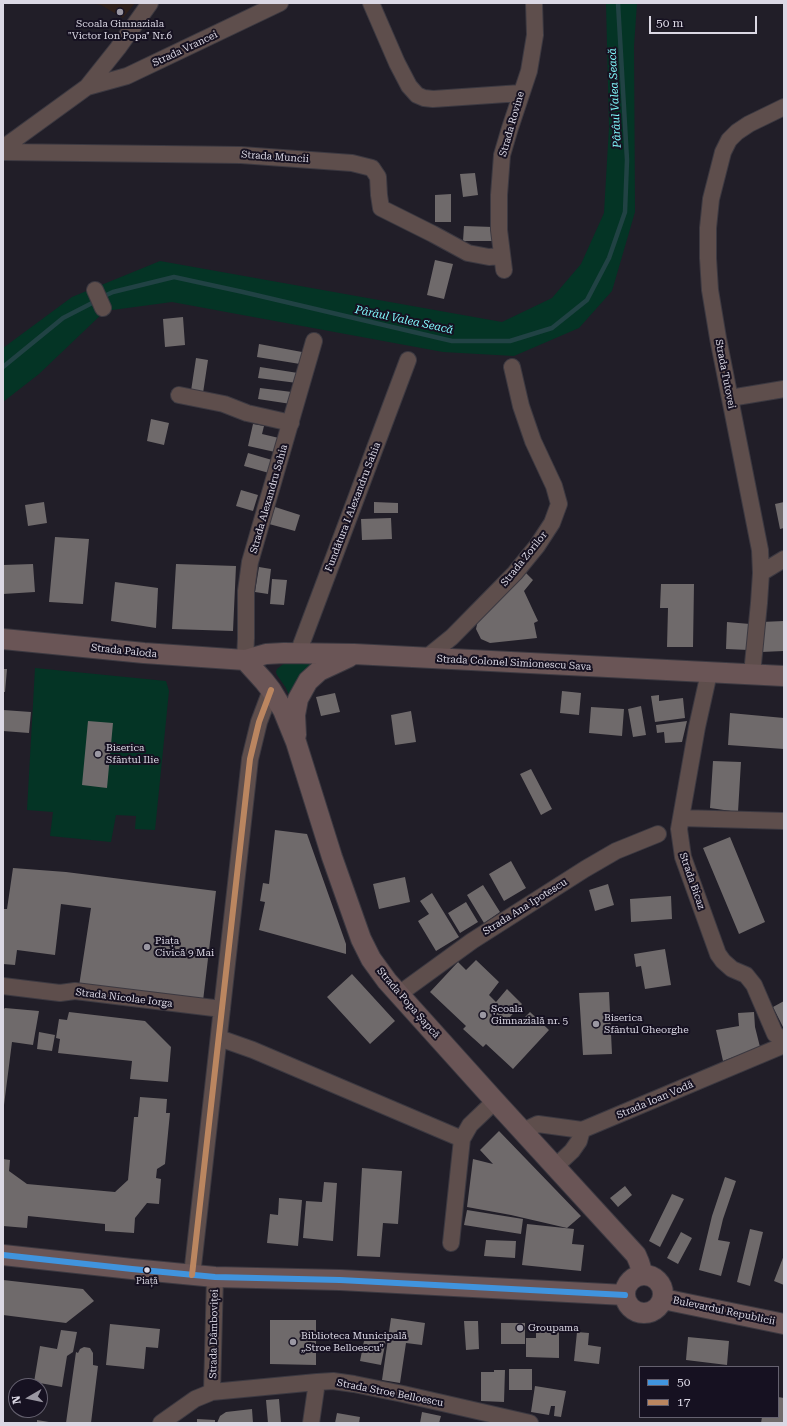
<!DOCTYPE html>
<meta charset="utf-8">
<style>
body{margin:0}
#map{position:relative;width:787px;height:1426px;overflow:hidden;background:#211e28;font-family:"Roboto Serif",serif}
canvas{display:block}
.frame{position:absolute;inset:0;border:4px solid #dbd8e4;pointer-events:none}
.legend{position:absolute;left:639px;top:1366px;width:140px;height:52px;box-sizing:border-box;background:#161121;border:1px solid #65616f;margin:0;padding:5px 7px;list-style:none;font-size:12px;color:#dbd8e4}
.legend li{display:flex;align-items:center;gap:8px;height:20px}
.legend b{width:20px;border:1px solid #65616f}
.north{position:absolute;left:8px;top:1378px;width:40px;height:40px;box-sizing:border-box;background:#161121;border:1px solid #65616f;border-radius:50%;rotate:261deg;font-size:11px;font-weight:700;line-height:16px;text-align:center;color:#dbd8e4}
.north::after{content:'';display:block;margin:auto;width:14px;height:18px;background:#9a97a2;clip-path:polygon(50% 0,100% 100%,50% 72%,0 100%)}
.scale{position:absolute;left:649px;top:16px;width:108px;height:18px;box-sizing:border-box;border:2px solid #dbd8e4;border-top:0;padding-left:5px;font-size:12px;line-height:14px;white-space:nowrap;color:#dbd8e4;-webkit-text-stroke:3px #161121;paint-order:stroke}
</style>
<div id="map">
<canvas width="787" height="1426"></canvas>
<div class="frame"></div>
<ul class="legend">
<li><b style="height:5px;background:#4094de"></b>50</li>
<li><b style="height:5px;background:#bb8660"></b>17</li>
</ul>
<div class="north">N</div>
<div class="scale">50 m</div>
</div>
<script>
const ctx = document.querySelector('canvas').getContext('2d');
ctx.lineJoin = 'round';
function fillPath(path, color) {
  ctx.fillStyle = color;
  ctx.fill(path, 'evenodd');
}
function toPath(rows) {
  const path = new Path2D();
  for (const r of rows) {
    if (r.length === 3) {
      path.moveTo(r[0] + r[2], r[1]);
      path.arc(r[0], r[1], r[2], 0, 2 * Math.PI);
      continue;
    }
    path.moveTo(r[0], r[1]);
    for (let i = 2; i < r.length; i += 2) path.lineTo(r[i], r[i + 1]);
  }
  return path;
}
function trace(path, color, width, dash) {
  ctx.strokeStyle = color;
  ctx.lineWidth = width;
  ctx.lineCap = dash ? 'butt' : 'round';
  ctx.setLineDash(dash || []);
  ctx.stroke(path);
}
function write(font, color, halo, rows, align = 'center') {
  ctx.font = font + ' "Roboto Serif",serif';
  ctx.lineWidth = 4;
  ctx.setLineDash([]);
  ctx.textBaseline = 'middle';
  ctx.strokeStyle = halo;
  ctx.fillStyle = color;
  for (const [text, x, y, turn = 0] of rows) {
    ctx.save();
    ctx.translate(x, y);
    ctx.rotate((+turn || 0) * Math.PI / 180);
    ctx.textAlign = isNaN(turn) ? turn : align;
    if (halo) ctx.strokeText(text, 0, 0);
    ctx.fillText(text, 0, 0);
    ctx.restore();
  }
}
const education = toPath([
 [89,3,135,3,123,18,101,5]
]);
const green = toPath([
 [606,3,637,3,634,46,635,212,612,291,579,328,514,356,443,352,172,302,105,311,39,374,3,402,3,348,72,297,160,261,502,322,552,298,581,264,604,213,609,127],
 [316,661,291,700,286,688,277,675,276,672,277,669,282,665,288,662],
 [35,668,166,681,169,691,155,830,135,829,136,816,116,815,111,842,50,836,53,812,27,810]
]);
const stream = toPath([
 [102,297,113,292,174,277,243,292,452,341,510,341,552,328,587,300,609,258,625,212,627,160,618,3],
 [3,367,63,318,96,301]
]);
const building = toPath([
 [475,173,478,195,463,197,460,174],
 [451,194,451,222,435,222,435,195],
 [464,226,493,227,493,241,463,241],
 [435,260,453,264,444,299,427,295],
 [183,317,185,345,165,347,163,319],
 [259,344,302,352,300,364,257,357],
 [196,358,208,360,203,393,191,391],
 [260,367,298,373,297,383,258,378],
 [260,388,292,392,291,404,258,399],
 [151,419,169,423,164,445,147,441],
 [253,424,264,426,262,434,279,438,275,452,248,446],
 [248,453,272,460,269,473,244,466],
 [241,490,258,495,253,511,236,506],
 [44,502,47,523,28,526,25,505],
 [374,502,398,503,398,513,374,513],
 [784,502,784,528,780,529,775,504],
 [275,507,300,515,295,531,269,524],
 [391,518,392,539,362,540,361,519],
 [55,537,89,539,83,604,49,602],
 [33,564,35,592,3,594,3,565],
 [176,564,236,566,233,631,172,629],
 [259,567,271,569,268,594,255,592],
 [524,571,533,580,524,591,538,621,534,623,537,638,490,643,481,639,476,629,478,620],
 [272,579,287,580,284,605,270,604],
 [115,582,158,588,156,628,111,621],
 [661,584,694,584,693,647,667,647,668,608,660,608],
 [784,621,784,651,761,652,761,622],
 [727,622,750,624,749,650,726,649],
 [3,669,7,669,5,692,3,692],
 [562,691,581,693,579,715,560,713],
 [335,693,340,712,321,716,316,697],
 [659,695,659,701,683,698,685,718,655,722,651,696],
 [641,706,646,735,633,737,628,709],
 [591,707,624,709,622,736,589,733],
 [3,710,31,712,29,733,3,731],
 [411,711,416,742,395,745,391,715],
 [730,713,784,718,784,749,728,745],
 [88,721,113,723,107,788,82,785],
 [687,721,682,742,665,743,664,732,657,733,656,725],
 [713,761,741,762,738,812,710,808],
 [531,769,552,809,541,815,520,774],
 [275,830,307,834,346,944,346,954,259,930,265,902,260,901,263,883,269,884],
 [730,837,765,922,739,934,703,848],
 [511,861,526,888,504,901,489,874],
 [13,868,66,872,216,891,203,1001,79,986,91,908,61,904,55,955,17,950,15,965,3,964,3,909,7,909],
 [405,877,410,902,379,909,373,884],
 [608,884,614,905,595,911,589,890],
 [483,885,500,912,484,923,467,895],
 [432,893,459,937,436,951,418,921,429,914,420,901],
 [671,896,672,919,631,922,630,899],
 [466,902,478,922,460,933,448,913],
 [665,949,671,985,645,989,641,966,636,967,634,954],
 [476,960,499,982,489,995,496,1002,507,989,522,1004,509,1018,517,1025,530,1012,549,1030,513,1069,486,1044,483,1047,463,1029,466,1026,430,992,458,962,466,970],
 [352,974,395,1021,370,1044,327,997],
 [609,992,612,1054,583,1055,579,993],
 [784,1001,784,1029,773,1007],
 [5,1008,39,1011,33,1045,12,1042,4,1105,3,1010],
 [69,1012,145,1021,171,1047,168,1082,130,1079,132,1061,58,1053,60,1039,56,1038,59,1019,67,1020],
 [754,1012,755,1027,760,1047,723,1061,716,1030,739,1026,738,1013],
 [39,1032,55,1035,52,1051,37,1049],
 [140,1097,167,1099,166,1113,170,1113,165,1164,157,1169,156,1178,161,1179,159,1204,147,1203,135,1218,134,1233,105,1231,105,1224,28,1216,27,1228,3,1226,3,1159,10,1160,9,1171,27,1184,115,1192,128,1180,134,1117,138,1117],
 [499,1131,581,1216,567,1228,511,1215,467,1207,473,1159,493,1164,480,1150],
 [362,1168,402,1171,398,1224,383,1223,380,1257,357,1256],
 [725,1177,736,1181,723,1219,718,1240,730,1242,721,1276,699,1270,712,1216],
 [324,1182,337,1183,333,1241,303,1238,306,1201,322,1202],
 [625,1186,632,1195,618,1207,610,1198],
 [672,1194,684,1199,660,1247,649,1241],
 [279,1198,302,1200,298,1246,267,1243,270,1214,278,1215],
 [467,1210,523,1219,521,1234,464,1225],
 [527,1224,574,1229,572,1244,584,1245,581,1271,522,1265],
 [750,1229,763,1232,750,1286,737,1282],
 [681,1232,692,1238,678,1264,667,1258],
 [486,1240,516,1241,515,1258,484,1256],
 [784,1255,784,1285,774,1281],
 [3,1280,83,1289,94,1301,66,1323,3,1315],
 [391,1318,425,1323,422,1345,406,1343,400,1383,382,1380],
 [270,1320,316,1320,316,1365,270,1364],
 [464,1321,478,1321,479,1349,466,1350],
 [501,1323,525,1323,525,1344,501,1344],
 [110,1324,160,1329,158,1348,146,1347,144,1369,106,1365],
 [536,1327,559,1327,559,1358,526,1357,526,1338,536,1338],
 [61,1330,77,1332,73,1352,67,1356,62,1387,34,1382,40,1346,57,1349],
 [577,1332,589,1333,588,1345,601,1347,599,1364,574,1361],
 [365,1336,386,1340,381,1365,360,1361],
 [688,1337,729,1341,727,1365,686,1360],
 [84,1347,90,1348,93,1353,93,1365,98,1366,91,1423,66,1423,76,1352,78,1353,80,1349],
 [509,1369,532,1369,532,1390,509,1390],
 [494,1370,505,1370,504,1402,481,1401,481,1372,494,1372],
 [535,1386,566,1391,561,1417,554,1416,555,1406,551,1406,549,1415,531,1412],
 [778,1397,784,1398,784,1423,761,1423,762,1417,778,1417],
 [279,1399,281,1423,268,1423,266,1400],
 [252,1409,253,1423,217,1423,220,1416,226,1412],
 [422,1412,441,1416,439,1423,420,1423],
 [337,1413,360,1417,359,1423,335,1423],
 [197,1419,215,1420,215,1423,197,1423],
 [37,1420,49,1422,49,1423,37,1423]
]);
const minor = toPath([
 [371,3,397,63,409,86,417,95,424,98,433,99,521,93],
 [87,87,127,76,280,3],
 [3,148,87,87,118,48,150,3],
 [3,152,241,155,352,163,372,168,378,177,379,195,381,208,433,234,468,253,489,257,501,256],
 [504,270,499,230,499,195,502,155,510,128,529,71,535,35,534,3],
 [95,290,103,308],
 [179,395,224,404,247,413,291,423],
 [730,398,784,389],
 [761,573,784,559],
 [298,653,408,360],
 [426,658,452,637,515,573,537,546,552,523,559,504,554,486,533,441,521,406,512,367],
 [245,660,246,638,246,591,250,562,314,341],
 [709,673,697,727,679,829,683,857,718,954,723,961,732,969,746,975,754,985,775,1034,784,1040],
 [752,674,759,603,761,573,760,550,718,338,710,290,708,258,708,228,711,199,723,152,729,140,737,132,749,124,784,107],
 [681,818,784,821],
 [3,986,60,993,75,991,222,1009],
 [399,994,472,941,585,869,616,851,658,834],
 [219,1038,253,1050,462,1139],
 [523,1131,538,1124,582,1130,784,1045],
 [555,1167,572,1151,579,1141,582,1130],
 [451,1243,462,1139,470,1125,495,1101],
 [192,1275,250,759,259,722,271,690],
 [212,1392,215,1277],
 [161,1423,195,1399,212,1392,317,1382,333,1381,354,1384,403,1394,530,1423],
 [311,1423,317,1382]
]);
const major = toPath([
 [3,639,144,653,245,660,266,654,284,653,354,654,784,676],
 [245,660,264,681,271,690,283,710,296,742,332,857,361,939,371,959,387,981,495,1101,636,1255,639,1262,643,1275],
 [296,735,295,715,298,699,308,681,319,671,349,657],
 [3,1255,132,1269,215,1277,340,1280,625,1295],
 [644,1294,19],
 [663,1299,784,1324]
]);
const bus1 = toPath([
 [3,1255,132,1269,215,1277,340,1280,625,1295]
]);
const bus2 = toPath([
 [192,1275,250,759,259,722,271,690]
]);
const markers = [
 [120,12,4,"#9a97a2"],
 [98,754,4,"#9a97a2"],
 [147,947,4,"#9a97a2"],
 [483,1015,4,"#9a97a2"],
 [596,1024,4,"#9a97a2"],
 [147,1270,3.5,"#dbd8e4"],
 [520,1328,4,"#9a97a2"],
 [293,1342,4,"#9a97a2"]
];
const busNames = [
 ["Piață",147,1281]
];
const poiNames = [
 ["Scoala Gimnaziala",120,24,"center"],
 ["\"Victor Ion Popa\" Nr.6",120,36,"center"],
 ["Biserica",106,748],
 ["Sfântul Ilie",106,760],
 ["Piața",155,941],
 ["Civică 9 Mai",155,953],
 ["Școala",491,1009],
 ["Gimnazială nr. 5",491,1021],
 ["Biserica",604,1018],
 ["Sfântul Gheorghe",604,1030],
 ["Groupama",528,1328],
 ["Biblioteca Municipală",301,1336],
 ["„Stroe Belloescu”",301,1348]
];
const streetNames = [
 ["Strada Vrancei",185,49,-25],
 ["Strada Rovine",512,124,-74],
 ["Strada Muncii",275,157,4],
 ["Strada Tutovei",725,374,79],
 ["Strada Alexandru Sahia",269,499,-74],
 ["Fundătura I Alexandru Sahia",353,507,-69],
 ["Strada Zorilor",524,559,-51],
 ["Strada Paloda",124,651,6],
 ["Strada Colonel Simionescu Sava",514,663,3],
 ["Strada Bicaz",692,881,71],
 ["Strada Ana Ipotescu",525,907,-32],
 ["Strada Nicolae Iorga",124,998,7],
 ["Strada Popa Șapcă",408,1003,49],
 ["Strada Ioan Vodă",655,1100,-23],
 ["Bulevardul Republicii",724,1311,12],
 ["Strada Dâmboviței",214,1334,-89],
 ["Strada Stroe Belloescu",390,1393,11]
];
const waterNames = [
 ["Pârâul Valea Seacă",615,98,-93],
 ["Pârâul Valea Seacă",404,320,12]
];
fillPath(education, '#2f201a');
fillPath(green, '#043425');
trace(stream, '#214244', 4.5);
fillPath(building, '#6f6a6b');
trace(minor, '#3c3941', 18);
trace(major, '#3c3941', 22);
trace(minor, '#5e4e4c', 16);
trace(major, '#6a5556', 20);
trace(bus1, '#4094de', 6);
trace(bus2, '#bb8660', 6);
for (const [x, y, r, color] of markers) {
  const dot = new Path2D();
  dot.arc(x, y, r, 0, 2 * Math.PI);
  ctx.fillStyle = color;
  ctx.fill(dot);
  trace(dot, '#161121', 1.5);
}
write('9px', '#dbd8e4', '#161121', busNames);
write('10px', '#dbd8e4', '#161121', poiNames, 'left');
write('10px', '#dbd8e4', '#161121', streetNames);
write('italic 11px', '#81fafd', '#161121', waterNames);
</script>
